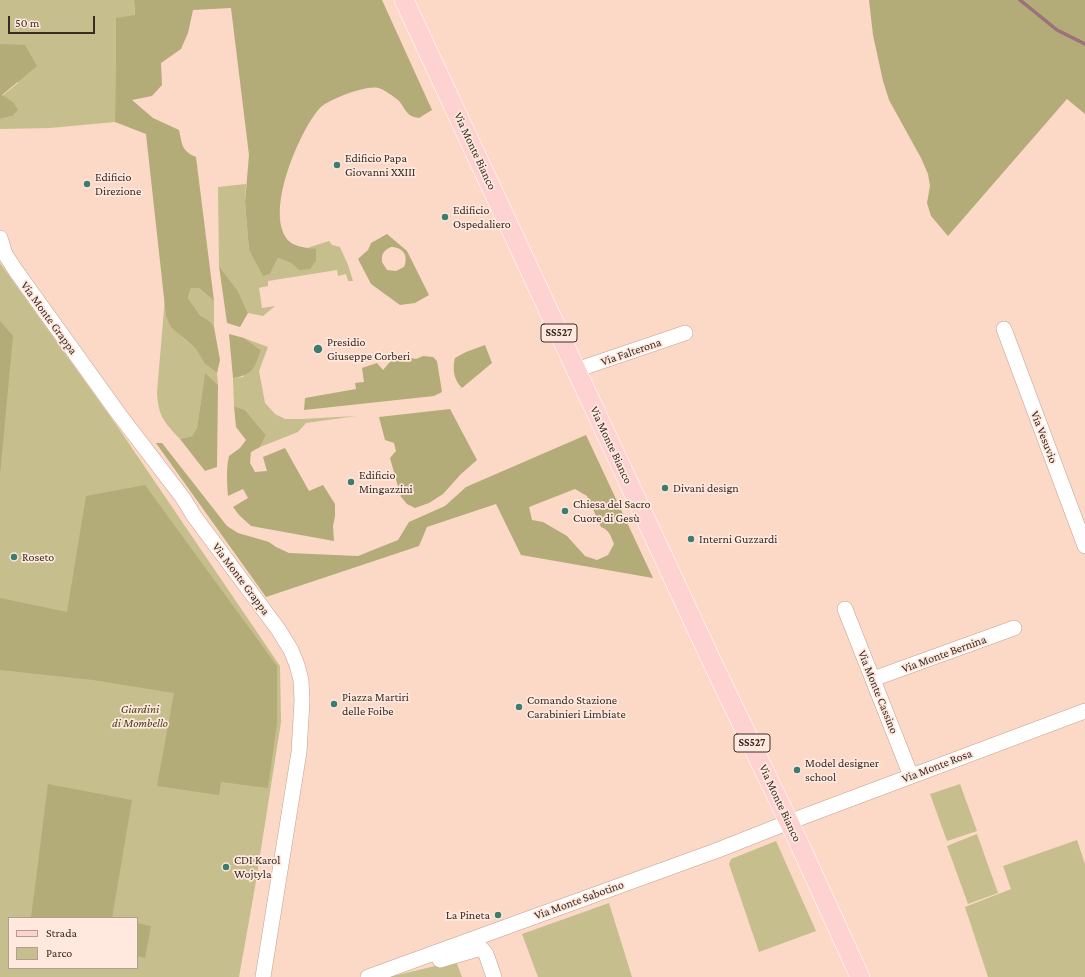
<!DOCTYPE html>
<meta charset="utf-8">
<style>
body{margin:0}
#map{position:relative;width:1085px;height:977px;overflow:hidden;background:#fcd8c6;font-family:"Crimson Pro",serif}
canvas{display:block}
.legend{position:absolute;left:8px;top:917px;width:130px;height:52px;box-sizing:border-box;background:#ffe9de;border:1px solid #b09d94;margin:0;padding:5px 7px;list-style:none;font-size:12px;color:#392c25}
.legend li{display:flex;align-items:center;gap:8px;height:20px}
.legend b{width:20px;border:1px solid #b09d94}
.scale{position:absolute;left:8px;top:16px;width:87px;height:18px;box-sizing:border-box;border:2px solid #392c25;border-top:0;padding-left:5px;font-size:12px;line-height:14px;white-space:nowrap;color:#392c25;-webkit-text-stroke:3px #ffe9de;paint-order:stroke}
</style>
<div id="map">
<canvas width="1085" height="977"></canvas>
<ul class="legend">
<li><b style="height:5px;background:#fed2d0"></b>Strada</li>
<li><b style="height:11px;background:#c6be8c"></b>Parco</li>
</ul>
<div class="scale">50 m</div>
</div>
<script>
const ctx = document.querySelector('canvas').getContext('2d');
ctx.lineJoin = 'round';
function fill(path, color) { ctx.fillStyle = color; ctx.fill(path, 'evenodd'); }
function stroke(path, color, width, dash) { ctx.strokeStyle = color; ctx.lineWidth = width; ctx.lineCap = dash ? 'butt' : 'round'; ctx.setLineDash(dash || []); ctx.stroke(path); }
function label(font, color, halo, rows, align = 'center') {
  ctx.font = font + ' "Crimson Pro",serif'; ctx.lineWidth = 3.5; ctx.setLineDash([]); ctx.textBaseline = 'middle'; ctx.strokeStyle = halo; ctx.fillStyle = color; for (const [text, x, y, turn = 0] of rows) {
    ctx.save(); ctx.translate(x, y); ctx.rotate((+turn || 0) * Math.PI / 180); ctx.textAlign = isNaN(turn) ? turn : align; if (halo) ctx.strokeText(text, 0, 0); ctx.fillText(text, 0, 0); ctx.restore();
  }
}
fill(new Path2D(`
 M0,0h134l1,16 -19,3 -1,103 -65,6 -50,1v-10l12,-3 1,-14 -11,-6 16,-13 -14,-38 -4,-1z
 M246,184l-1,18 4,48 14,25 7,-1 8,-16 13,5 8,7 17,-20 -9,-2 22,-7 3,4 8,2 8,18 5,16h-5l-2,-7 -8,2 -1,-6 -69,11v5l-9,2 3,20 13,-2 -12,10 -15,-3 -10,-22 -19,-25 -1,-79z
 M0,263l117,163 163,240 1,56 -26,165 -16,90h-239zM9,918h128v50h-128z
 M191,288h8l15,13v26l-3,-5 -11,-7 -12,-17z
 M165,298l1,18 17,22 12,10 10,16 12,9 1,12 -13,-11 -8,54 -5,8 -12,3c-16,-17 -22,-23 -23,-47z
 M244,338l24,9 -9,24 6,32 10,11 10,5h16l55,-3 -50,7 -8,9 -38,15 6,-12 -21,-25 -11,-4 -1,-28 10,-1 18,-27z
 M960,784l17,47 -30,10 -17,-47z
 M977,834l21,59 -30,11 -21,-58z
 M1077,840l8,24v113h-97l-23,-70 46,-18 -8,-23z
 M776,841l40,90 -57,21 -30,-88 2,-5z
 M609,903l23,74h-94l-16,-43z
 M456,961l6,16h-73z`), '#c6be8c');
fill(new Path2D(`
 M134,0h248l50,110 -13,8c-3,-1 -7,-1 -9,-3 -5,-3 -7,-10 -11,-14 -3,-3 -17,-13 -21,-13 -12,-3 -51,12 -59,21 -20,23 -57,108 -29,133 6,5 18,6 26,7v12l-6,8 -11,1 -8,-7 -13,-5 -8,16 -7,2 -14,-26 -4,-48 4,-47 -18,-147 -38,2 -5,23 -7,16 -20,14 1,22 -10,11 -20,4 21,18 26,12c3,13 2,21 17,27l18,144 -15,-13h-8l-3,10 12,17 11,7 3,5 6,33 -3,13 -12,-9 -10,-16 -24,-21 -5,-11 -20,-182 -31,-12 1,-104 19,-3z
 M869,0h216v114l-18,-15 -119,137 -17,-20 -4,-13 3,-17 -2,-12 -7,-16 -32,-58 -6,-19 -10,-46z
 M0,44l25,1 12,21 -35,29 11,7 5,8 -6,6 -12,3z
 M387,234l20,17 22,44 -14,8 -15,2 -29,-21 -13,-25 10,-9 3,-7zM391,247c12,0 18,9 13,20l-8,4 -9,-1 -5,-8c-1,-8 2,-12 9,-15z
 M219,266l19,25 10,22 -8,14 -13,-4z
 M0,321l13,15 -13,139z
 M229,334l15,4 17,12c-7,17 -7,25 -28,28z
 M485,345l7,18 -30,25c-8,-7 -10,-20 -7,-30l11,-6z
 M395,356l12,1 9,2 7,-3 10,1 4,4 5,31 -8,4 -130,14 1,-12 51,-9 -1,-6 9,-1 -2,-14 15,-5 6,7z
 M205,373l13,12 -1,82 -12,4 -25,-32 12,-3 5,-8z
 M234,406l11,4 21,25 -6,12 -9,5 -1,11 5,9 12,-1 -4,-14 22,-9 24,43 14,-6 12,19v12l-2,10 1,15 -83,-15 -12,-11 -6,-8 15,-9 -5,-9 -15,7c-1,-13 -2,-27 1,-40l11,-8 6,-8 -10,-13z
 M450,409l27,51 -16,14 -18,20 -14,9 -14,5 -8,-4 -6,-7 -11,-39 6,-7 -2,-8 -9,-3 -6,-23z
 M586,435l67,143 -132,-23 -25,-51 -69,23 -8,19 -153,51 -110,-154h6l65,83 11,7 31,9 7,5 13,6 69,3 40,-16 11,-18 36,-16 21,-19zM575,489l12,7 14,31c8,3 10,9 13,17l-6,11 -11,5 -12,-4 -18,-20 -24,-14 -11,-2 -3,-13z
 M145,485l132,181v57l-9,65 -47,-6 -2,13 -62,-9 17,-93 -81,-13 -93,-10v-72l67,14 19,-116z
 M48,784l84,16 -20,118h-81z
 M137,923l14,3 -6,32 -8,-2z`), '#b3ab78');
stroke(new Path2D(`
 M1020,0l37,30 28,14`), '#9a717c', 3.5);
const minor = new Path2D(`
 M0,238l5,16 11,17 102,142 65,85 11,18 84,113 13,21 6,15 4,15 1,21 -3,51 -36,225
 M1004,329l81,217
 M576,370l109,-37
 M845,609l66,167
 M873,679l141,-51
 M440,960l41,-12 5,6 8,23
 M368,977l350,-127 71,-28 296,-111`);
const major = new Path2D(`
 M404,0l310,666 84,175 62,136`);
stroke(minor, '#c2a08f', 16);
stroke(major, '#fff', 20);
stroke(minor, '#fff', 15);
stroke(major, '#fed2d0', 19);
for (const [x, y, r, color] of [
 [337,165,4,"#3b7e70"],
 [87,184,4,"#3b7e70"],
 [445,217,4,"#3b7e70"],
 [318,349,5,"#3b7e70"],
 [351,482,4,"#3b7e70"],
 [665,488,4,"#3b7e70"],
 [565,511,4,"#3b7e70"],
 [691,539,4,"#3b7e70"],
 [14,557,4,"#3b7e70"],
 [334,704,4,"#3b7e70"],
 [519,707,4,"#3b7e70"],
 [797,770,4,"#3b7e70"],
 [226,867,4,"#3b7e70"],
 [498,915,4,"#3b7e70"]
]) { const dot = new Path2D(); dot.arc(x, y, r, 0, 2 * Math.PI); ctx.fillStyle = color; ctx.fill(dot); stroke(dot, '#ffe9de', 1.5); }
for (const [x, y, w] of [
 [559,333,36],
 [752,743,36]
]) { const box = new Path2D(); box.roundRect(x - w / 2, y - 9, w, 18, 3); ctx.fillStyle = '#ffe9de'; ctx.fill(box); stroke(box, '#392c25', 1); }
label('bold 11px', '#392c25', null, [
 ["SS527",559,333],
 ["SS527",752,743]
]);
label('12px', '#392c25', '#ffe9de', [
 ["Via Monte Bianco",475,151,65],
 ["Via Monte Grappa",49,318,54],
 ["Via Falterona",631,352,-19],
 ["Via Vesuvio",1044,437,69],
 ["Via Monte Bianco",611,445,65],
 ["Via Monte Grappa",241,579,53],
 ["Via Monte Bernina",944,654,-20],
 ["Via Monte Cassino",878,692,68],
 ["Via Monte Rosa",937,766,-21],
 ["Via Monte Bianco",780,803,65],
 ["Via Monte Sabotino",579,900,-20]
]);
label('12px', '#392c25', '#ffe9de', [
 ["Edificio Papa",345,158],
 ["Giovanni XXIII",345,172],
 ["Edificio",95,177],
 ["Direzione",95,191],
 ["Edificio",453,210],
 ["Ospedaliero",453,224],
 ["Presidio",327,342],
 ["Giuseppe Corberi",327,356],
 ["Edificio",359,475],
 ["Mingazzini",359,489],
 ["Divani design",673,488],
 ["Chiesa del Sacro",573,504],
 ["Cuore di Gesù",573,518],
 ["Interni Guzzardi",699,539],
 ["Roseto",22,557],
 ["Piazza Martiri",342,697],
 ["delle Foibe",342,711],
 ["Comando Stazione",527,700],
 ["Carabinieri Limbiate",527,714],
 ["Model designer",805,763],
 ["school",805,777],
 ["CDI Karol",234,860],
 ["Wojtyla",234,874],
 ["La Pineta",490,915,"right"]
], 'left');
label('italic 12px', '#443d14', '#ffe9de', [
 ["Giardini",140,709],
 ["di Mombello",140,723]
]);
</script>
